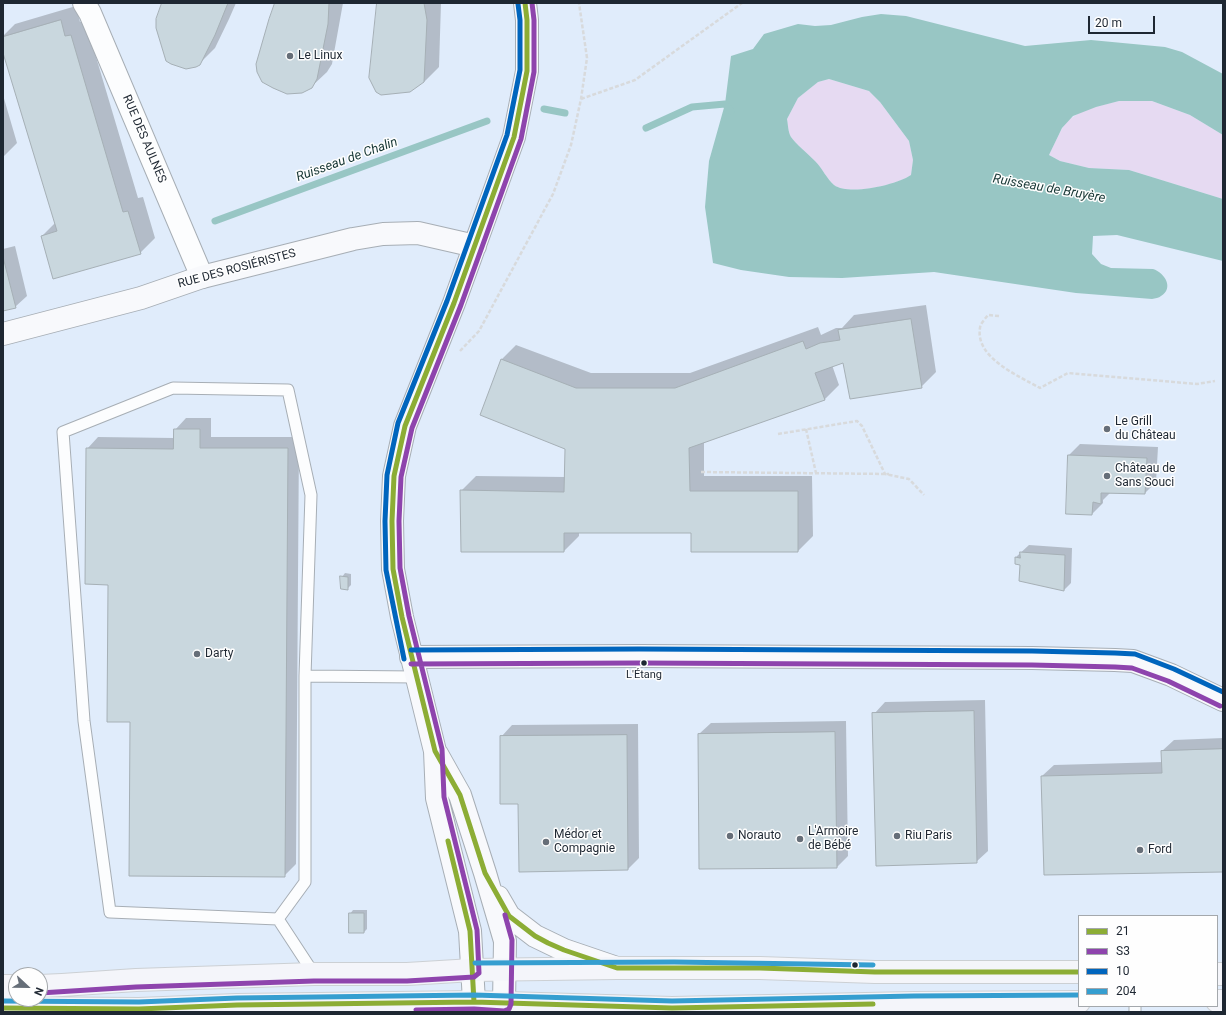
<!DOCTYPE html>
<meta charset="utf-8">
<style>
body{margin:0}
#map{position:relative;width:1226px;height:1015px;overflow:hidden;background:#edf3f9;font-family:Roboto,sans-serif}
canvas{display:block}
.frame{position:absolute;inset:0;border:4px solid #1e2732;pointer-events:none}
.legend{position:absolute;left:1078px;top:915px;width:140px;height:92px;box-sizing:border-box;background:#fefefe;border:1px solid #a4a8ac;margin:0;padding:5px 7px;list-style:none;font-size:12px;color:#1e2732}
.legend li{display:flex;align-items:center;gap:8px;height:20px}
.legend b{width:20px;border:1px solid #a4a8ac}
.north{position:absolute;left:8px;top:967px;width:40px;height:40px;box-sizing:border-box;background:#fefefe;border:1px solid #a4a8ac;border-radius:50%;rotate:112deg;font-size:11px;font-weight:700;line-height:16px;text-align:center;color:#1e2732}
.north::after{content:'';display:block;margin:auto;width:14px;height:18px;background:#666e78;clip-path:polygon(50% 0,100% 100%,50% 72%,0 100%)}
.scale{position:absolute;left:1088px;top:16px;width:67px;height:18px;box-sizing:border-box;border:2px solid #1e2732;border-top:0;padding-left:5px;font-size:12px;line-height:14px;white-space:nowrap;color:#1e2732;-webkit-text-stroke:3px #fefefe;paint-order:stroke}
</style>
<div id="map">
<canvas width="1226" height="1015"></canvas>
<div class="frame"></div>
<ul class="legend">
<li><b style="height:5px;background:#8cad35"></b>21</li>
<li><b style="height:5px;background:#8e44ad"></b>S3</li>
<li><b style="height:5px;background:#0065bd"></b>10</li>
<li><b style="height:5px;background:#359ed0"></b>204</li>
</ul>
<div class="north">N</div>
<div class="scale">20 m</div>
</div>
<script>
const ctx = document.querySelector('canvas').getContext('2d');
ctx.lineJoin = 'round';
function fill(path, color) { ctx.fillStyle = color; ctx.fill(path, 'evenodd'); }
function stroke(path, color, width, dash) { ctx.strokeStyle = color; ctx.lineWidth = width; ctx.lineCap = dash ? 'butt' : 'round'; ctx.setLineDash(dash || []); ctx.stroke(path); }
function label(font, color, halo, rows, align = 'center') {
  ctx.font = font + ' Roboto,sans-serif'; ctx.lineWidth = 3; ctx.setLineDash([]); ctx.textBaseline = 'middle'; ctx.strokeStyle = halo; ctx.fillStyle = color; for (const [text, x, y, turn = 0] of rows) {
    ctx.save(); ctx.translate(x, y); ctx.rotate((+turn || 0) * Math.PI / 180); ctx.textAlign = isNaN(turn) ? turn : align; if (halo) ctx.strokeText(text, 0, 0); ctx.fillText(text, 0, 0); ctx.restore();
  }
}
fill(new Path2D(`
 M3,3h1220v1009h-1220zM1079,916h138v90h-138zM16,975h24v24h-24z`), '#e0ecfb');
fill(new Path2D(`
 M829,79l40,12 11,11 29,39 4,19 -2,15c-14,10 -62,21 -77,10 -7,-6 -12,-17 -19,-24 -6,-6 -20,-18 -24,-24 -3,-5 -3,-13 -4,-18l11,-21 20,-16z
 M1119,101h33l38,14 33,20v64l-94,-29 -40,-2 -29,-7 -11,-6c4,-8 8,-18 13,-26 11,-19 37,-23 57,-28z`), '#e6daf2');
fill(new Path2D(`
 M881,14l25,2 119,30 66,-6 74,7 17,5 41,22v61l-33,-20 -38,-14h-33l-23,6 -23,9 -11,12 -13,27 11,6 29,7 40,2 94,29v62l-106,-26 -24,1 -1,18 9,10 10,4 42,1c12,4 21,19 8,27 -2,2 -6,2 -9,3l-76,-6 -142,-21 -92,6 -53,-1 -48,-7 -28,-7 -8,-56 4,-46 16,-57 6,-48 22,-7 11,-15 34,-10 17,2 16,-1 31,-8zM829,79l40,12 11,11 29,39 4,19 -2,15c-15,10 -62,21 -77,10 -7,-6 -12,-17 -19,-24 -6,-6 -20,-18 -24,-24 -3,-5 -3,-13 -4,-18l11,-21 20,-16z`), '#98c6c4');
fill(new Path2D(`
 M163,3h73l-7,16 -14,29 -16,16z
 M276,3h67l-11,61 -5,8 -16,15z
 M378,3h63l-2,64 -15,15 -48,9 -4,-7 -2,-6z
 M76,6l4,16 5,-2 53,178 5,-1 12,41 -15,15 -98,-17 14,-14 -53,-173v-13l12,-12z
 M3,95l14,48 -14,14z
 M15,246l12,50 -12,11 -12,3v-61z
 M926,305l10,67 -15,15 -78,-26 -11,4 7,20 -15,15 -120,42v34h108l1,60 -15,15 -106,-19h-113v4l-15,15 -103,-60 15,-15 90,1v-29l-64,-89 14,-14 75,28h99l128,-46 3,8 15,-7h6l12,-13z
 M186,418h25v19h88l-3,427 -12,12 -153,-155 -44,-272 11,-12 77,1v-8z
 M1080,444l78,3 -2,35 -11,11 -34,-1 -8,8v3l-11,11 -23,-59z
 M1029,545l43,3 -1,35 -7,7 -42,-26 -6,-7z
 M345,573l6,1v11l-4,4 -5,-12z
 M985,700l3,151 -12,11 -102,-148 11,-12z
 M846,721l2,135 -11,11 -138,-133 12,-11z
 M638,724l1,134 -11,11 -109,-66 -18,-66 11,-12z
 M1223,738v133l-181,-95 12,-11 109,-3 -1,-11 12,-11z
 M353,910h14v19l-3,3 -14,-18z`), '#0003');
stroke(new Path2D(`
 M544,109l21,4
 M646,128l46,-21 33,-3 6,7
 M215,221l272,-100`), '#98c6c4', 7);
const building = new Path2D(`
 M162,3h66l-13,32 -15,30 -4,2 -10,2 -15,-5 -5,-3 -10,-33v-9z
 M275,3h54l-1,21 -11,55 -5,9 -10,5 -15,1 -14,-6 -11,-6 -5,-10 -1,-8 13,-45z
 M377,3h47l3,17 -3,62 -14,10 -29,3 -5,-3 -7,-14z
 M61,20l4,16 6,-1 52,177 5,-1 13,43 -88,25 -12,-43 16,-5 -54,-178v-16z
 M3,257l13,51 -13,3z
 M911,319l11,69 -72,11 -7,-36 -28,10 10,27 -136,48 1,43h108v61h-107v-19h-127v19h-103l-1,-62 104,2 1,-43 -85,-34 21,-56 75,29h99l128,-47 3,8 14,-6 20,-3 -2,-10z
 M174,429h26v19h88l-3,429 -156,-1 1,-154h-23l1,-137 -23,-1 1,-136 87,1z
 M1068,455l79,3 -2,36 -44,-1v11l-8,-2 -1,13 -26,-1z
 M1020,552l45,3 -1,36 -45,-10 1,-16 -5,-1v-7l5,1z
 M340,576l8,1v13l-7,-1z
 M974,711l3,152 -101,3 -4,-153z
 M835,732l2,136 -138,1 -1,-135z
 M627,735l1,135 -109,2 -1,-68h-18v-68z
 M1223,749v123l-179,3 -3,-99 121,-3 -1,-22z
 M349,913h15v20h-15z`);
fill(building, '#c9d7de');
stroke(building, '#a6b0b6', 1);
const lane = new Path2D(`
 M305,676l112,1
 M278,919l27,-37v-206l6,-181 -23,-105 -115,-2 -110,44 21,289 26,191 168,7 36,55
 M1135,1006v6`);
const street = new Path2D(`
 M84,3l6,10 112,264`);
const secondary = new Path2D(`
 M3,334l138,-36 61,-21 151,-38 30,-5 35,-1 57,13
 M411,657l228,-1 393,2 83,2 18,1 38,14 52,25
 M437,754l23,41 25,78 20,68 -1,63
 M498,897l11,19 26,20 29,14 50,17
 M474,1002l-4,-71 -33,-133 -2,-47 -33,-134 -9,-48 -1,-48 2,-45 11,-50 49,-123 60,-166 13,-66v-51l-2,-17`);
const primary = new Path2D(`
 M1217,974h6
 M3,986h13
 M40,986l22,-1 74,-5 178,-6h93l66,-4 144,-2h143l115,4h204
 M1217,1001h6
 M3,1008l136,1 98,-4 237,-3 198,6 242,-5 165,-1`);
stroke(lane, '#a7aeb5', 13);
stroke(street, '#a7aeb5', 24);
stroke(secondary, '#a7aeb5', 24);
stroke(primary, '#ccd0d4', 24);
stroke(new Path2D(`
 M581,99l54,-19 107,-77
 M999,316l-11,-1c-3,4 -8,9 -8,13 -5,30 39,48 60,60l28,-15 129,11 18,-3
 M460,351l19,-20 74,-137 18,-49 10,-46 6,-41 -8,-55
 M806,429l10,44
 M778,434l79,-13 5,5 23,48 24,5 15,16
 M701,472l188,2`), '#d8dadc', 2.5, [4, 2]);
stroke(lane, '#fcfdfe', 11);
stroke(street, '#fcfdfe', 22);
stroke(secondary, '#f8f9fc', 22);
stroke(primary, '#f4f5fa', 22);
stroke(new Path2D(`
 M525,3l2,17v51l-13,66 -60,166 -49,123 -11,50 -2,45 1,48 9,48 33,134 25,44 25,78 24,43 26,20 13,7 16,7 53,18h143l115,4h204
 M448,841l22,90 4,71
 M3,1008l136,1 98,-4 237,-3 198,6 201,-4`), '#8cad35', 5);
stroke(new Path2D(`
 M411,664l228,-1 393,2 83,2 17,1 36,13 52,25
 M40,993l96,-6 178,-6h93l67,-4 5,-4 -2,-43 -33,-133 -2,-48 -33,-133 -9,-48 -1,-47 2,-44 11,-49 49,-123 60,-166 13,-67v-52l-2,-17
 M416,1010l58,-1 30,2 5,-2 2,-5 1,-64 -7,-25`), '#8e44ad', 5);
stroke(new Path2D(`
 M411,650l228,-1 393,2 83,2 20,1 39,15 49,23
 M404,659l-18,-89 -1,-49 2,-46 11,-52 49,-122 60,-166 13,-65v-50l-2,-16`), '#0065bd', 5);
stroke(new Path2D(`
 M475,963l199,-1 199,3
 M3,1001l136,1 98,-4 237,-3 198,6 242,-5 165,-1`), '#359ed0', 5);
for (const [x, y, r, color] of [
 [290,56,4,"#666e78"],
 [1107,429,4,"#666e78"],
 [1107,476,4,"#666e78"],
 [197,654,4,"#666e78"],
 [644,663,3.5,"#1e2732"],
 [730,836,4,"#666e78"],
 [897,836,4,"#666e78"],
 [800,839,4,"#666e78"],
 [546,842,4,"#666e78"],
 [1140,850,4,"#666e78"],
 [855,965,3.5,"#1e2732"]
]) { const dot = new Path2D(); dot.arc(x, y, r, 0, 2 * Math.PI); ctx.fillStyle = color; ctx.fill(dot); stroke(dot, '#fefefe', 1.5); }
label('11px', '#1e2732', '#fefefe', [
 ["L'Étang",644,675]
]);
label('12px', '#1e2732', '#fefefe', [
 ["Le Linux",298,56],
 ["Le Grill",1115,422],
 ["du Château",1115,436],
 ["Château de",1115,469],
 ["Sans Souci",1115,483],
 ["Darty",205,654],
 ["L'Armoire",808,832],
 ["de Bébé",808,846],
 ["Médor et",554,835],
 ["Compagnie",554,849],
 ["Norauto",738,836],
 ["Riu Paris",905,836],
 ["Ford",1148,850]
], 'left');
label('12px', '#1e2732', '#fefefe', [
 ["RUE DES AULNES",144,139,67],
 ["RUE DES ROSIÉRISTES",237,269,-15]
]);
label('italic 13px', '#183836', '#fefefe', [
 ["Ruisseau de Chalin",347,160,-20],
 ["Ruisseau de Bruyère",1049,189,10]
]);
</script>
